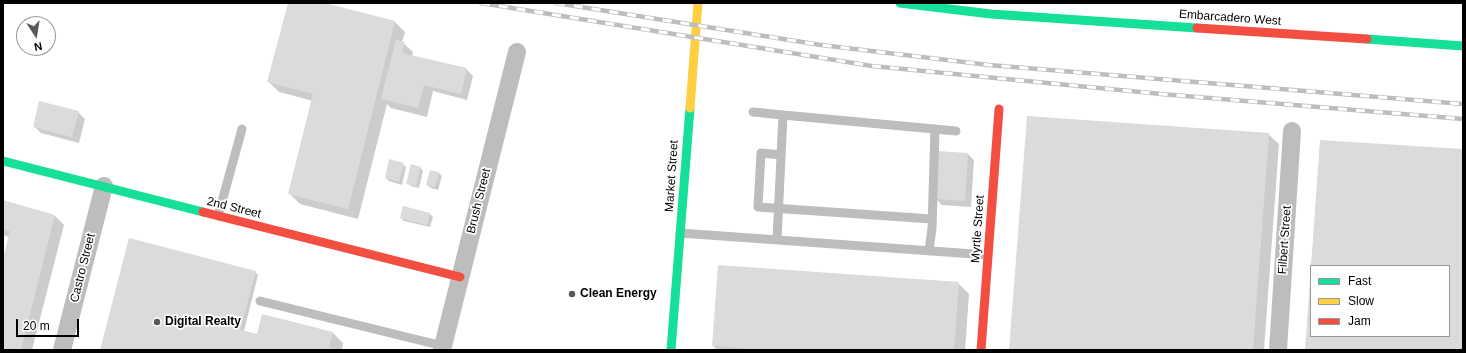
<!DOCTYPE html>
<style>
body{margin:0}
#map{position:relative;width:1466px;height:353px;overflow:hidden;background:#fff;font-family:Helvetica,sans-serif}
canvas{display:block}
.frame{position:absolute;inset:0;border:4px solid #000;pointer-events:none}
.legend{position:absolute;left:1310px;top:265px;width:140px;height:72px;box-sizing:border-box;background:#fff;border:1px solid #999;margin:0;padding:5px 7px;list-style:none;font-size:12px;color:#000}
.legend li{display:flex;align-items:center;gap:8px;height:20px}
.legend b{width:20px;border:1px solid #999}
.north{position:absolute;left:16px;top:16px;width:40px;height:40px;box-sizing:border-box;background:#fff;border:1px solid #999;border-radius:50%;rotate:168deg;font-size:11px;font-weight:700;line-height:16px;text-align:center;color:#000}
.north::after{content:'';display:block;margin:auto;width:14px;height:18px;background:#595959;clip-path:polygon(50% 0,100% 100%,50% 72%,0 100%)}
.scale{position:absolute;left:16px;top:319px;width:63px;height:18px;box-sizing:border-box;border:2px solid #000;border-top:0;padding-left:5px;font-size:12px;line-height:14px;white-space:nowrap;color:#000;-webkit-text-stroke:3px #fff;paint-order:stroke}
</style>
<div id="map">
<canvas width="1466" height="353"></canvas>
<div class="frame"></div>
<ul class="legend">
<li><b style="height:5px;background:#16e098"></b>Fast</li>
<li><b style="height:5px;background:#ffcf43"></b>Slow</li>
<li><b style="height:5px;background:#f24e42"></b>Jam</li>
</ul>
<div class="north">N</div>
<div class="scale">20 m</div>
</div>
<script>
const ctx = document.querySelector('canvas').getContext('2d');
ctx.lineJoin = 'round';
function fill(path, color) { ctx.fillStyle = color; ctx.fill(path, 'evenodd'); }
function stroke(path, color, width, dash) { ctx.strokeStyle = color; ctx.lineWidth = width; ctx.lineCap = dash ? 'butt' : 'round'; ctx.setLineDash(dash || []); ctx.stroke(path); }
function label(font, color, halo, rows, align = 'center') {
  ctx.font = font + ' Helvetica,sans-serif'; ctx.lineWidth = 3.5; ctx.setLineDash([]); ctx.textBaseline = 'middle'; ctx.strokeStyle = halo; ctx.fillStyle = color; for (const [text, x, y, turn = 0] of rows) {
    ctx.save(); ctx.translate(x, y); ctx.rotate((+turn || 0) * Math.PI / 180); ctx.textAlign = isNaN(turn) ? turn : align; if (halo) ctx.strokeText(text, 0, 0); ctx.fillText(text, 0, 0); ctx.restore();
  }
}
fill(new Path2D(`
 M289,3h32l73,18 11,11 -3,10 11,10 -1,4 54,13 7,7 -6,24 -34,-9 -6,26 -36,-9 -4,-4 -29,115 -58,-15 -11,-11 24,-92 -34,-9 -10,-10z
 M78,112l7,7 -6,24 -38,-10 -7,-7z
 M1268,134l11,10 -15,206h-254z
 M1463,150v200h-157l5,-71v57h138v-70h-137z
 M968,154l6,6 -3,47 -29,-2 -6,-6z
 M403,164l3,3 -4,18 -13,-4 -3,-3z
 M420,167l3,4 -4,17 -8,-2 -4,-3z
 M438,172l4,4 -4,14 -7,-2 -4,-3z
 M3,202l52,14 9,9 -32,125h-29v-88l6,-25 -6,-2z
 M430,214l3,3 -3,10 -26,-6 -3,-3z
 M255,272l3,3 -14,56 14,4 75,-2 10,10 -1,7h-241z
 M958,283l11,11 -4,56h-248l-4,-4z`), '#0003');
fill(new Path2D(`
 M288,3h37l70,18 -47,188 -60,-15 25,-100 -46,-12z
 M396,40l9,2 -3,11 65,15 -6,26 -37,-9 -6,23 -37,-9z
 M39,101l40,10 -7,26 -39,-10z
 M1027,116l242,17 -16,217h-244z
 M1320,140l143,9v201h-158l5,-69 1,55h138v-70h-138z
 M937,151l31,2 -3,48 -30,-2z
 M389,159l15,4 -5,19 -14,-4z
 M411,164l10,3 -5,19 -10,-2z
 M430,170l9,2 -4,15 -9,-2z
 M3,200l52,15 -34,135h-18v-92l7,-27 -7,-2z
 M403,206l27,7 -3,12 -27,-7z
 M129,238l127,33 -16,59 17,4 5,-20 71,18 -4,15 11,3h-240z
 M718,265l241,17 -5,68h-188l-54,-4z`), '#dbdbdb');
stroke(new Path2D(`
 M753,112l30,3
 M781,155l-20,-2 -3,54 174,12
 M218,216l24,-87
 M680,233l308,22
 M777,240l6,-125 173,16
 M929,251l3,-23 3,-99
 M260,301l183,45`), '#bdbdbd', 9);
stroke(new Path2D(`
 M62,350l42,-164
 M442,350l75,-298
 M1278,350l14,-219`), '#bdbdbd', 18);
stroke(new Path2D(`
 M900,3l91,11 206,14
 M1367,39l96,7
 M3,161l200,51
 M671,350l19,-242`), '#16e098', 9);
stroke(new Path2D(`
 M690,108l8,-105`), '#ffcf43', 9);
stroke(new Path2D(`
 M1197,28l170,11
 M203,212l257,65
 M981,350l18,-241`), '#f24e42', 9);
const rail = new Path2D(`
 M481,3l391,63 289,28 302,25
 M556,3l265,42 168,20 474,39`);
stroke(rail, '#bdbdbd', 4.5);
stroke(rail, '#fff', 3, [9]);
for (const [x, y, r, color] of [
 [572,294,4,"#595959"],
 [157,322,4,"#595959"]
]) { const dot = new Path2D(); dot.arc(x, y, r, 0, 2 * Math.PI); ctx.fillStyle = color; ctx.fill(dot); stroke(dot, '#fff', 1.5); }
label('12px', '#000', '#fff', [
 ["Embarcadero West",1230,18,4],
 ["Market Street",672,176,-86],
 ["Brush Street",479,201,-76],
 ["2nd Street",234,208,14],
 ["Myrtle Street",978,229,-86],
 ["Filbert Street",1285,240,-86],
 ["Castro Street",83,268,-76]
]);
label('bold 12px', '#000', '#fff', [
 ["Clean Energy",580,294],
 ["Digital Realty",165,322]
], 'left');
</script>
